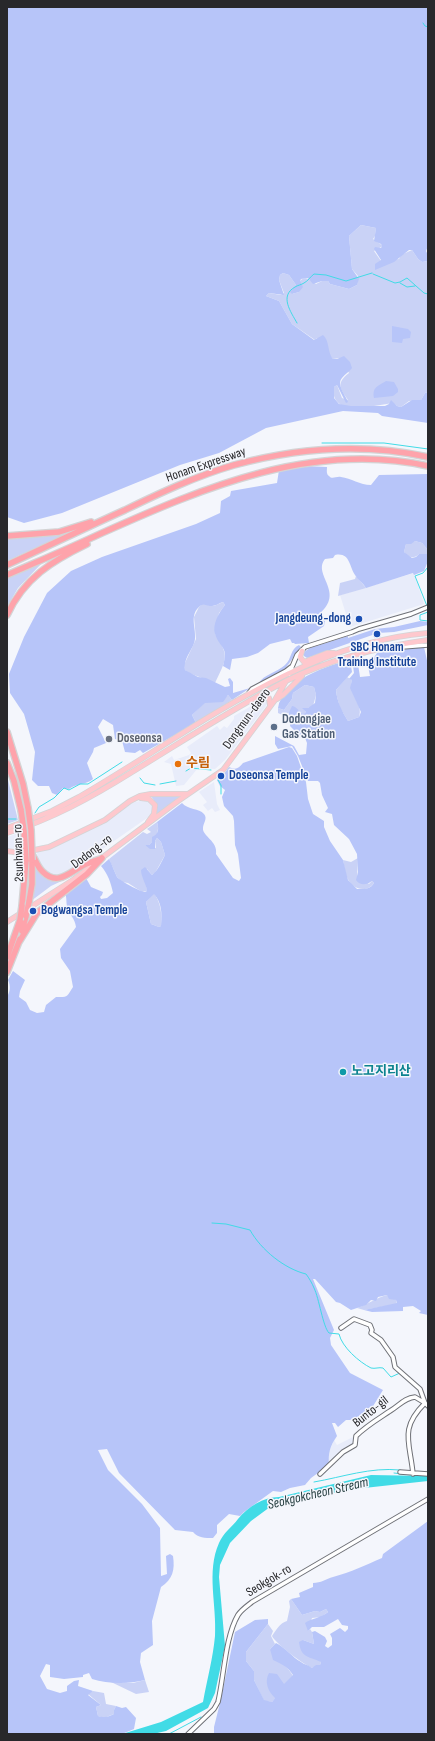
<!DOCTYPE html>
<meta charset="utf-8">
<style>
body{margin:0}
#map{position:relative;width:435px;height:1741px;overflow:hidden;background:#f4f6fc;font-family:"Sofia Sans Condensed",sans-serif}
canvas{display:block}
.frame{position:absolute;inset:0;border:8px solid #28282b;pointer-events:none}
</style>
<div id="map">
<canvas width="435" height="1741"></canvas>
<div class="frame"></div>
</div>
<script>
const ctx = document.querySelector('canvas').getContext('2d');
ctx.lineJoin = 'round';
function fill(path, color) { ctx.fillStyle = color; ctx.fill(path, 'evenodd'); }
function stroke(path, color, width, dash) { ctx.strokeStyle = color; ctx.lineWidth = width; ctx.lineCap = dash ? 'butt' : 'round'; ctx.setLineDash(dash || []); ctx.stroke(path); }
function label(font, color, halo, rows, align = 'center') {
  ctx.font = font + ' "Sofia Sans Condensed","Noto Sans KR",sans-serif'; ctx.lineWidth = 3; ctx.setLineDash([]); ctx.textBaseline = 'middle'; ctx.strokeStyle = halo; ctx.fillStyle = color; for (const [text, x, y, turn = 0] of rows) {
    ctx.save(); ctx.translate(x, y); ctx.rotate((+turn || 0) * Math.PI / 180); ctx.textAlign = isNaN(turn) ? turn : align; if (halo) ctx.strokeText(text, 0, 0); ctx.fillText(text, 0, 0); ctx.restore();
  }
}
fill(new Path2D(`
 M414,573l10,31 -74,23 -10,-32z
 M265,698l3,3 -2,5 -41,54 -10,9 -17,-1 -14,17 -8,1 -5,-22 -7,-2 8,-6 2,4 15,-5 2,-2 -4,-6 30,-21 3,4 4,-4 3,2 7,-9v-3z
 M214,782l3,22 3,6 -5,2 -3,-4 -4,3 -5,-6 4,-3 -8,-10z
 M144,800l5,2 4,5v5l-3,4 -82,57 -12,3 -8,-3 -10,-11 -1,-10 22,-7 46,-23 26,-19z
 M21,832l1,18 -15,-2v-11z
 M355,1436v7l-26,22 -1,-11 6,-14 3,5z`), '#e8ecfa');
fill(new Path2D(`
 M361,225l15,3 -1,8 -2,3 10,7 -9,5 7,10 18,-2 2,-4 11,-5 6,9 4,3 6,-1v131l-3,1 -4,7 -12,1 -8,6 -4,-1 -4,-3 -19,3h-32c-7,-5 -10,-11 -8,-19l3,-2 5,13 6,2c-8,-12 -12,-17 1,-27l-9,-15 -7,1c-9,-9 0,-11 -16,-21l-2,2 -23,-16 -13,-23 -13,-5 3,-3 12,2 3,-2 -5,-13 1,-5 3,-2 6,2 7,10 -4,9 7,-2 1,-11c5,-6 11,-1 16,3l6,-3h6l2,3 19,5 8,-4 1,-9 -6,-7 -3,-33z
 M77,529l-70,32v-22z
 M415,541l7,2 6,7v4h-9c-5,5 -11,4 -15,-2l2,-8z
 M43,562l-25,26 -11,19v-29z
 M356,576l10,12 -28,8 2,-13 15,-4z
 M223,602l2,3 -6,8 -4,21c15,22 11,26 0,49l-26,-10 -4,-3 -1,-5 12,-26 -2,-22 5,-10 3,-3 12,2z
 M347,677l5,3c-4,15 12,24 7,37l-11,4 -8,-13 -3,-11 -1,-7z
 M305,685l9,2 2,8 -3,11 -5,2h-5l3,4 -2,3 -6,-5 -10,3 -1,4 -9,-4v-5l6,2 8,-11 1,-6z
 M228,695l4,5 -36,23 -4,-8 13,-13h15z
 M7,776l11,44 -11,4z
 M151,796h27l1,1 -22,17v-9z
 M157,822c3,9 -1,17 -8,23h-4l11,3 -1,-7 2,-3 4,4 4,13 -10,18 -3,2 -5,-6 -4,9 3,3 1,10 -5,1 -14,-9 -6,-1 -5,-5 -8,-18 34,-27 4,2 4,-2 -4,-3z
 M358,858l-1,19 12,7 3,-3 2,2c-3,4 -6,6 -11,6 -16,-1 -18,-17 -20,-29l8,2z
 M35,866l9,9 22,4 -15,7 -20,15z
 M154,893c7,11 8,20 7,33l-2,1 -8,-3 -5,-22z
 M387,1295l9,5 1,4 -33,6 -7,-2c11,-4 19,-10 30,-13z
 M291,1599l11,16 13,-4 5,1 6,-3 2,3 -7,5 -9,1 -4,13 2,-2 2,3 2,12 -11,-4 18,22 -1,3 -8,3c-9,-4 -36,-24 -40,-32 4,-6 8,-13 15,-15l3,-14 -1,-6z
 M268,1624l5,7 -2,5 4,8 -5,5c6,8 18,18 23,27l-21,26 -8,-1 -10,-21v-9l-8,-10v-9z
 M84,1638l1,13 -11,1 -3,-9 2,-3z
 M145,1680l4,12 -13,2 -25,-12 22,1z
 M93,1691l11,2 2,11 10,2 -2,4v4l-10,4 -6,-2 -2,-9 5,-2 -13,-11z`), '#c9d2f6');
fill(new Path2D(`
 M7,7h421v239l-2,5 2,4v6l-6,1 -4,-3 -6,-9h-3l-15,12 -19,8v-6l6,-4 -7,-11 1,-2 6,1 1,-2 -1,-2 -7,-3 2,-13 -15,-3 -12,11 3,33 7,10 -2,6 -8,4 -19,-5 -2,-3h-6l-9,3 -5,-6 -7,1 -1,2 3,6 -4,5 -7,2 -2,-2 6,-7 -7,-10 -6,-2 -3,2 -1,5 5,15 -15,-2 -3,3 13,5 13,23 22,16 9,-5c7,6 4,17 10,24h4l7,-3 6,6 2,6c-3,4 -7,6 -10,10 -6,6 4,18 6,24l-2,1 -9,-18 -3,2v11l5,6 12,2h34l4,-2 2,-4 6,6 4,1 11,-7h9l4,-7 3,-1v31l-46,-7 -4,-3 -35,-2 -77,17 -47,25 -39,12 -118,48 -38,10 -17,-6z
 M392,326l16,3 3,3 -1,6 -7,1 -1,4 -10,-1z
 M386,381l8,1 4,7v3l-5,4 -19,2c-2,-11 4,-12 12,-17z
 M304,466l23,1c0,3 -1,7 2,9 3,4 7,0 12,1 10,1 19,8 30,8l8,-10 49,-1v76l-6,-7 -7,-2 -4,3h-5l-2,8 8,6 4,-1 3,-3h9v7l-4,10 -10,4 -1,-2 -47,15c-3,-5 -8,-8 -11,-13 -6,-9 -5,-23 -20,-20l-2,3 -8,1c-13,16 21,33 -6,55l6,7 -1,5 -16,11 1,6 -14,1 -1,-1h-2l-2,-4 -20,5 -12,9 -11,4 -15,2 -2,11 -7,-4c6,-20 -3,-17 -8,-32 -3,-9 4,-22 10,-29l-2,-3c-4,1 -7,4 -11,4 -4,0 -9,-3 -12,0 -11,9 -4,21 -5,32 0,10 -12,19 -10,32l13,7 8,1 19,9 5,-1 -2,-7 2,-1 3,4v11l17,-5 -18,12 -4,-5 -5,7 -18,1 -13,12 4,8 -53,30 -3,-3 -5,3 -10,-1 -3,-11 -7,-2 -2,-14 -10,-6 -5,8 8,16 -12,5 -1,4 -6,11 6,16c-7,6 -16,4 -24,10l-6,-1 -6,7 -5,-2 -3,-7h-11l-6,-6 3,-28 -11,-38 -14,-21 -1,-19 15,-37 23,-44 24,-22 31,-14 94,-33 24,-11 1,-12 9,-5 1,-5 46,-8 2,-13z
 M420,621l8,1v3l-34,7 -16,1 -71,25 -3,-2v-4l6,-4 38,-12v2l27,-9 19,-2z
 M299,645l2,2 -16,22 -26,14c4,-8 18,-11 26,-18 7,-6 5,-16 14,-20z
 M424,647l4,18v650l-9,-2 2,-2 -8,-5 -10,1v4l-31,1 -8,-2 33,-7 -1,-3 -7,-1 -2,-4 -9,2 -2,4 -5,-1 -5,5 -15,5 -11,-7 -4,-1 -21,-23h-2l21,51 -4,8 1,7 19,28 33,17 -13,21 2,5 -2,2h-3l-8,5 -7,-3h-6l-8,7 -3,-4h-3l5,13c-7,10 -9,17 -8,29l-18,13 -6,7 -15,3 -9,4 -8,-1 -29,21 -4,4 -11,-2 -12,11v8l-4,5c-8,0 -15,0 -20,-6l-18,-2 -56,-57 -12,-24 -9,1 10,20 34,34 18,24 1,48 6,-2 -1,-18 4,-2 3,2c2,14 0,23 -12,31l-9,34 1,24 -12,8 -1,9 5,18c-16,4 -37,4 -53,-1l-3,-6 -6,2v2l-19,2 -14,-2v-12l-4,-1 -6,12 7,13 13,4 7,-2v-5l7,-5 5,-1 -1,6 15,5 -5,4 13,10 -5,2 2,9c7,2 10,1 16,-2v-4l2,-4 6,2 4,-1 10,11 -2,11 -12,5h-115v-737c3,-5 4,-11 1,-17l5,-9 12,9 -5,11 -1,6 7,5 4,8 7,3 7,-1 2,-7 10,-8c12,0 10,1 17,-10l-3,-16 -9,-13 -1,-9 16,-22c-1,-9 -7,-12 -9,-21 -1,-5 0,-8 -2,-13l21,-15 5,9 12,5 -1,3 -2,2 1,2 6,-1 6,-5c-2,-10 -5,-19 -12,-27l8,-7c3,5 5,12 8,18 3,4 24,15 28,15l2,-1c-1,-8 -6,-14 -6,-21l4,-3 7,8c5,-3 10,-14 13,-20l-4,-13 -4,-4 -2,3v8h-5l-5,-4h4l3,-3v-5c7,-3 7,-8 5,-15l25,-19c6,7 17,5 22,11 4,5 -1,9 -1,14 -1,8 15,13 13,26l17,24 6,3 2,-3 -3,-24 -3,-9 -1,-24 -1,-5 -9,-10 -2,-9 3,-7 -5,-4 -3,-6 7,-6 5,-7c7,3 9,2 14,-4l46,-16 3,1 5,8 9,26 2,17 5,15 11,7v6l6,14 13,19 5,20 9,9c7,0 13,1 17,-6l-2,-2c-5,4 -12,5 -16,-1l2,-8 -1,-18 -8,-15 -15,-14 -2,-11 -7,-2 3,-4 -6,-13 -2,-12 -2,-2h-10l-10,-25 -6,-10 -14,3 -3,-5v-8l19,10 5,9 7,-1 1,-11 -2,-5 -8,-1 -3,-2 1,-4 -5,-5 1,-7 -4,-2 5,-11c6,1 7,7 12,8l2,-2 -4,-4h6l7,-5 1,-8 -2,-8 -9,-2 -12,8 -1,6 -8,11 -6,-2c4,-27 50,-43 72,-48l2,12 -16,18c1,12 6,21 12,31l11,-4 2,-5 -11,-24 2,-8 -3,-1 5,-6 -1,-7 5,-2 2,13 10,-1 -2,-10 9,-13zM154,894c8,9 8,19 7,32l-2,1 -8,-3 -5,-22z
 M428,1521v213h-214v-7l7,-28 14,-67 20,-12 13,-1v5l-22,28v9l8,10v9l10,20 8,2 3,-4c-7,-7 -11,-16 -6,-25l8,1 7,10 9,-9c-5,-8 -11,-11 -20,-15l-3,-11 6,-6c10,5 16,14 25,19 4,3 6,2 11,6l4,-3h4l1,-3c-13,-6 -20,-4 -22,-20l4,-2 11,4 -2,-12 3,-1 10,6 2,4 -2,5 3,2 4,-3v-7l-2,-4 10,-6 5,4 3,-3v-3l-6,-1 -4,-6 -14,8h-12l-4,4 -3,-8c7,-5 16,-5 23,-11l-2,-3 -6,3 -5,-1 -13,4 -11,-16 9,-2 -1,-4 14,-6v-4c8,0 13,-4 20,-6 18,-5 33,-12 49,-19l1,-4z`), '#b7c5f9');
fill(new Path2D(`
 M371,1475l57,1v5l-73,8 -63,11 -22,7 -19,14 -21,22 -10,22 -1,12 6,69 -10,47 -7,15 -42,23 -13,3h-31l39,-12 42,-20c4,-22 10,-44 12,-66 2,-31 -9,-64 4,-93 4,-10 13,-16 19,-24 10,-12 25,-22 41,-22z`), '#41dbe6');
stroke(new Path2D(`
 M423,23l2,3 3,1
 M373,274l22,9 5,-1 7,-4 17,15 4,1
 M400,283l7,4 8,-1
 M297,323c-6,-11 -18,-27 -2,-36 3,-2 6,-2 9,-4 4,-2 6,-6 10,-9l12,1 20,6 26,-8
 M322,443h62l44,6
 M427,606l-12,-30 8,-3 5,-6
 M428,612l-8,3v5l8,1
 M186,771l5,-3 20,2
 M140,778l4,5 11,2
 M218,780l3,5v9
 M160,784l16,-3
 M35,813l4,-6 15,-9 10,-10 5,2 11,-6h8l34,-22
 M7,819h9
 M212,1223l14,1 24,6c11,20 35,39 56,44 3,4 6,9 8,14 5,10 9,39 15,45l10,1c3,13 20,28 32,34 4,1 8,-1 12,0l8,9 9,-4
 M394,1473l17,2
 M314,1482c29,-5 56,-15 86,-12
 M169,1734l32,-17`), '#41dbe6', 1);
const minor = new Path2D(`
 M390,648l38,-3
 M289,674l8,-19 8,-8 47,-15 7,-3 52,-15 17,-7
 M249,693l3,-4 34,-18 5,-4
 M341,1328l13,-9 16,6 2,5 -1,3 10,7 12,17 2,10 25,22 5,14 3,3
 M400,1472l28,2
 M320,1474l23,-22 12,-7 1,-9c10,-10 22,-17 34,-25 9,-5 14,-13 25,-14l10,6c-26,26 -15,39 -12,71
 M188,1734l26,-25 4,-7c6,-25 7,-65 20,-87 3,-5 9,-9 14,-13l176,-103`);
const major = new Path2D(`
 M302,651l-2,6 4,5 23,-9h7
 M258,697l11,1 1,7
 M277,699l6,-4 19,-19
 M141,798l8,1 6,6 -1,9 -6,8
 M7,828l45,-17 27,-14c106,-61 223,-155 349,-164
 M7,833c45,-14 85,-36 125,-61 51,-31 101,-64 154,-91 44,-22 93,-34 142,-41
 M7,851l13,2 29,-6 56,-27 25,-19 10,-5 11,-2h36
 M99,860l79,-59 45,-31 52,-70 11,-19
 M7,922l66,-42 20,-15`);
const highway = new Path2D(`
 M7,536l52,-4 32,-10
 M7,565c39,-18 78,-37 118,-55 35,-17 71,-34 109,-45 63,-17 130,-22 194,-8
 M7,575c32,-14 63,-27 95,-42 103,-46 211,-92 326,-67
 M7,615c17,-37 45,-54 80,-71
 M7,732l16,52 5,24
 M7,763l7,18 7,29
 M33,856c3,5 5,12 10,16 14,14 26,1 39,-6 6,-3 12,-5 18,-7
 M29,902l3,-18v-24
 M22,906l4,-46
 M22,931l4,-15
 M19,942l18,-29 50,-39 15,-16
 M7,957l13,-37
 M7,972l13,-33`);
stroke(minor, '#6f7177', 5.5);
stroke(major, '#d4d4d5', 6);
stroke(highway, '#d4d4d5', 8);
stroke(minor, '#fff', 3.5);
stroke(major, '#fec8cd', 4.5);
stroke(highway, '#fea3ab', 5.5);
const highwayBridge = new Path2D(`
 M28,808l3,22 1,30
 M21,810l3,21 2,29
 M26,916l3,-14
 M20,920l2,-14`);
stroke(highwayBridge, '#d4d4d5', 8, []);
stroke(highwayBridge, '#fea3ab', 5.5);
for (const [x, y, r, color] of [
 [359,619,4,"#1a4fb4"],
 [377,634,4,"#1a4fb4"],
 [274,727,4,"#5c6f8a"],
 [109,739,4,"#6b7280"],
 [178,764,4,"#e8710a"],
 [221,776,4,"#1a4fb4"],
 [33,911,4,"#1a4fb4"],
 [343,1072,4,"#0f9aa8"]
]) { const dot = new Path2D(); dot.arc(x, y, r, 0, 2 * Math.PI); ctx.fillStyle = color; ctx.fill(dot); stroke(dot, '#f4f6fc', 1.5); }
label('13px', '#28282b', '#f4f6fc', [
 ["Honam Expressway",206,465,-19],
 ["Dongmun-daero",247,719,-54],
 ["Dodong-ro",92,852,-37],
 ["2sunhwan-ro",19,853,-92],
 ["Bunto-gil",371,1412,-38],
 ["Seokgok-ro",269,1581,-31]
]);
label('bold 13px', '#164399', '#f4f6fc', [
 ["Jangdeung-dong",351,619,"right"],
 ["SBC Honam",377,648,"center"],
 ["Training Institute",377,663,"center"],
 ["Doseonsa Temple",229,776],
 ["Bogwangsa Temple",41,911]
], 'left');
label('bold 13px', '#4e5e75', '#f4f6fc', [
 ["Dodongjae",282,720],
 ["Gas Station",282,735]
], 'left');
label('bold 13px', '#5b616d', '#f4f6fc', [
 ["Doseonsa",117,739]
], 'left');
label('bold 13px', '#c56008', '#f4f6fc', [
 ["수림",186,764]
], 'left');
label('bold 13px', '#0d838f', '#f4f6fc', [
 ["노고지리산",351,1072]
], 'left');
label('italic 14px', '#243d3f', '#f4f6fc', [
 ["Seokgokcheon Stream",318,1494,-13]
]);
</script>
